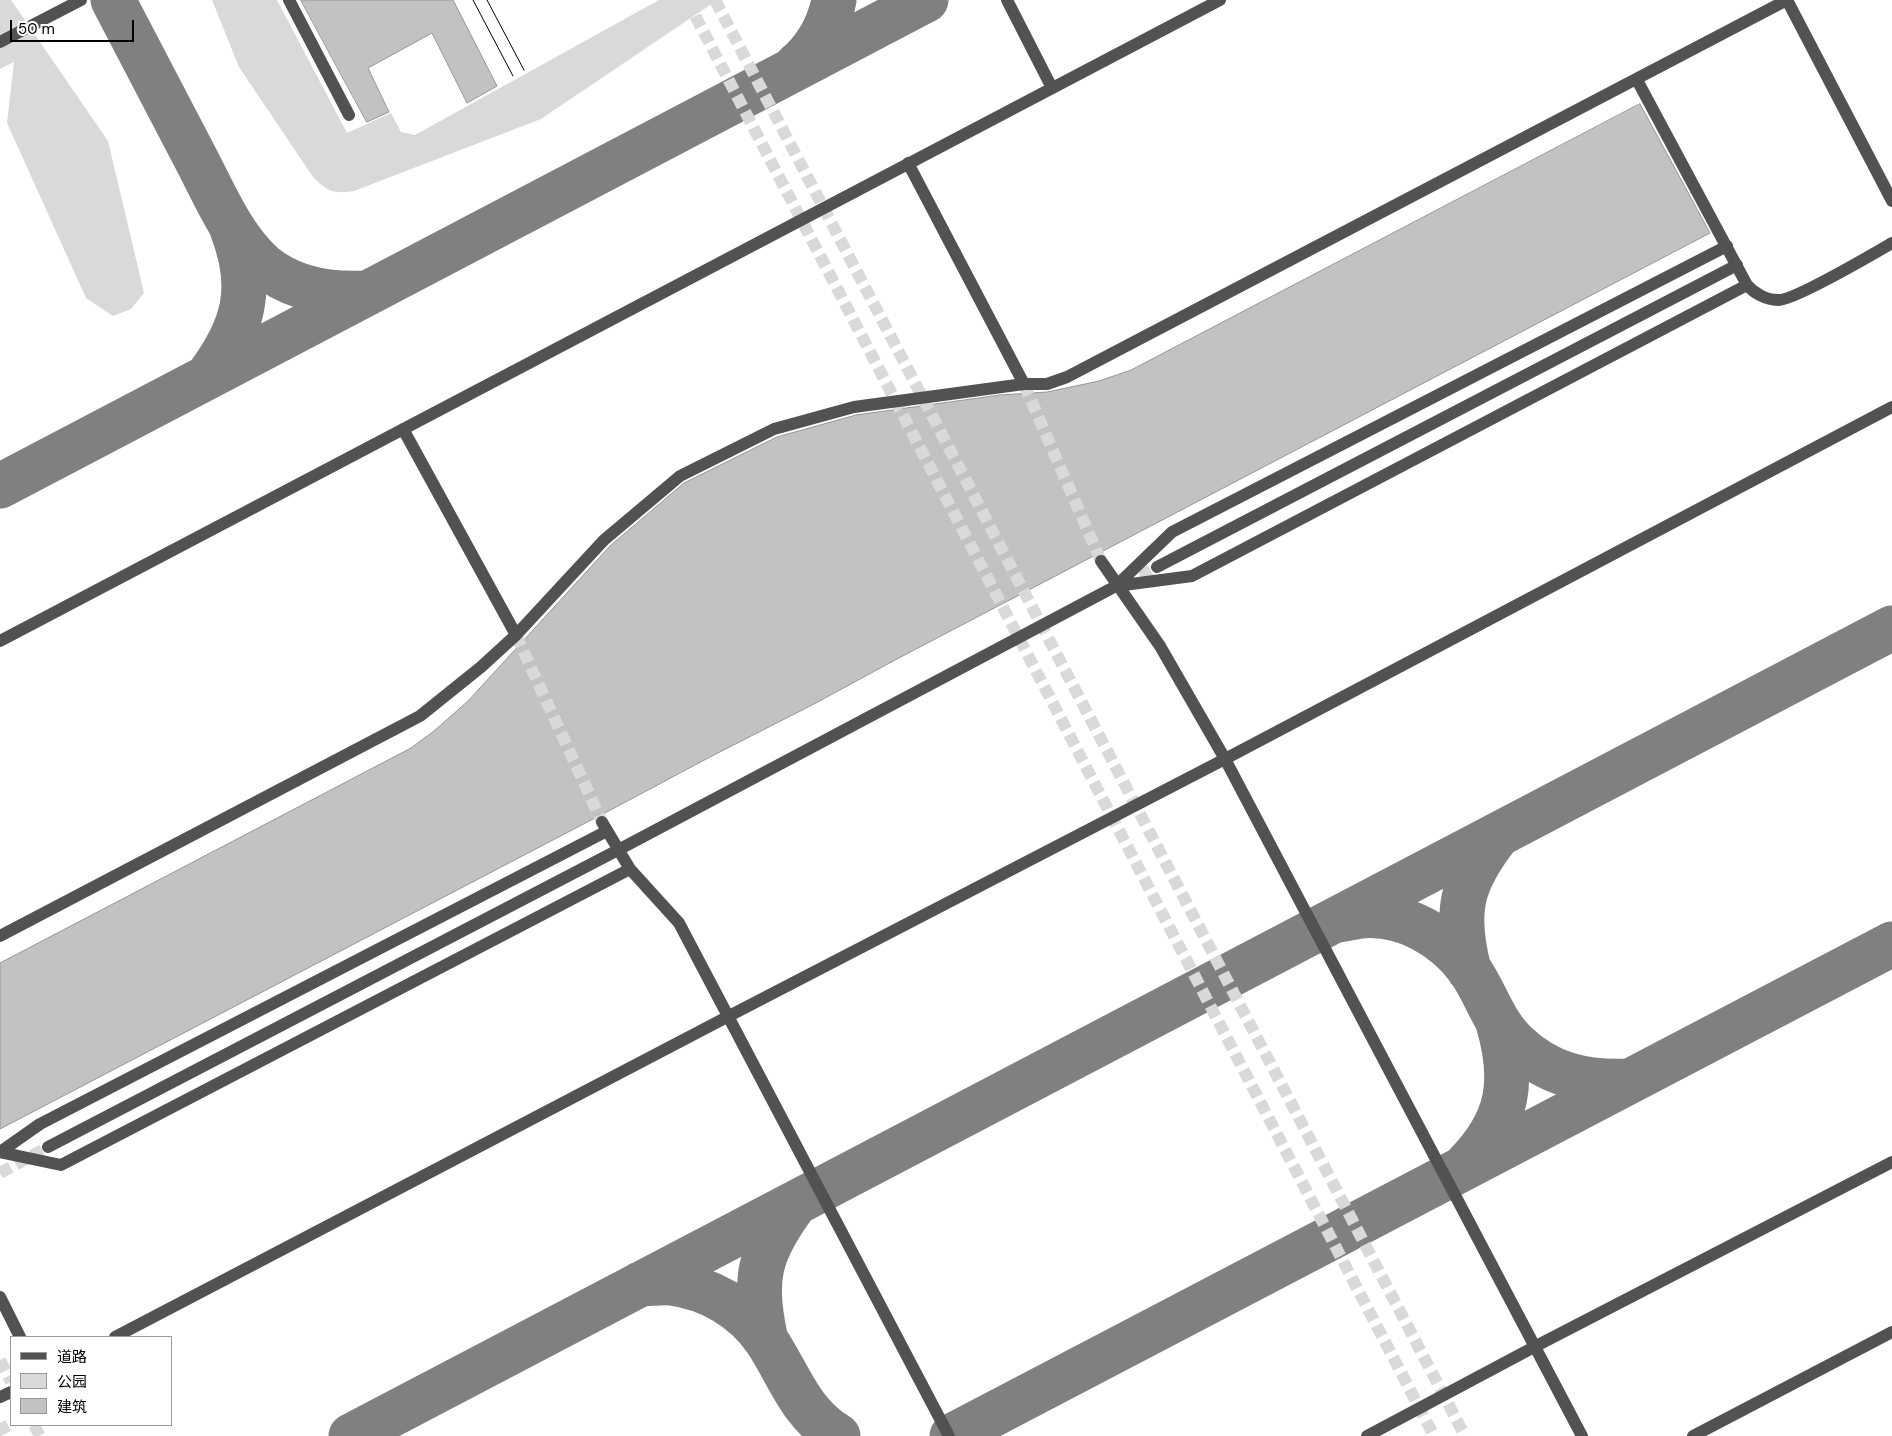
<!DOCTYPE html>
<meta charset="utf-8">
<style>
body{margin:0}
#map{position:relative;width:1892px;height:1436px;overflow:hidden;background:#fff;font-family:"DM Sans","Noto Sans SC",sans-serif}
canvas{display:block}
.legend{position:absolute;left:10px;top:1336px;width:162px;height:90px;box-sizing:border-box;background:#fff;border:1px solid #999;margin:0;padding:6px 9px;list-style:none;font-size:15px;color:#000}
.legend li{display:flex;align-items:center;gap:10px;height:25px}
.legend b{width:25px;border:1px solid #999}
.scale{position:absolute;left:10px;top:20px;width:124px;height:22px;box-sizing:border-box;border:2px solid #000;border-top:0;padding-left:6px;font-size:15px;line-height:18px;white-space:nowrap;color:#000;-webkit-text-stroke:4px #fff;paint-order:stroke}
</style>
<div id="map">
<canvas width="1892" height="1436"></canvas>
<ul class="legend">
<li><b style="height:6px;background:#525252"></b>道路</li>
<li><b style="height:14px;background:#d9d9d9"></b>公园</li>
<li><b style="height:14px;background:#c2c2c2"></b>建筑</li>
</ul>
<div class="scale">50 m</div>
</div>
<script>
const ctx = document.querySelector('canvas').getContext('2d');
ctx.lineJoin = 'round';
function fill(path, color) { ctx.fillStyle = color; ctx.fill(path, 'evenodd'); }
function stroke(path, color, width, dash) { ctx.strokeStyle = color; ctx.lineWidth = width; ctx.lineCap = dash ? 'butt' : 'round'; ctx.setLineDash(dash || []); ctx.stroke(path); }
fill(new Path2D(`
 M0,0h11l97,141 36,152 -13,16 -18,7 -27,-18 -79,-175 7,-61 -14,7z
 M212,0h65l70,133 44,-20 10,19 14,3 244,-135h55l-4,5 -169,114 -187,72c-21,3 -26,1 -41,-14l-74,-110z`), '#d9d9d9');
stroke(new Path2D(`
 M113,0c28,53 55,106 83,159 19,36 36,78 67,106 30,25 67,30 104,28
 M796,66c20,-17 33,-40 38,-66
 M207,377c37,-49 48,-89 25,-148
 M0,486l926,-486
 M1339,920c7,-1 15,-3 22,-4 42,-4 84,20 108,53 17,24 24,53 46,74 33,32 70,40 115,38
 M1469,970c-15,-59 -8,-88 29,-135
 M1466,1165c43,-44 49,-84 32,-142
 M640,1284c10,0 21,-2 31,-1 38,5 73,25 95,57 24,36 33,72 72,96
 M766,1340c-14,-60 -7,-88 29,-136
 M351,1436l1541,-808
 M952,1436l940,-492`), '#808080', 45);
const building = new Path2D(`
 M301,0h152l44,86 -30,17 -35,-70 -64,35 21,44 -22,10z
 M1640,104l70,129 -813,426 -83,45 -104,53 -107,57 -5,1 -3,3 -595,311v-166l411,-215 23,-17 34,-30 142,-155 74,-63 93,-46 79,-22 144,-20 47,-3 52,-11 32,-11z`);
fill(building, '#c2c2c2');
stroke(building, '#969696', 1);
stroke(new Path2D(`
 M687,0l747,1436
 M715,0l750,1436
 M1024,384l77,177
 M1124,584l33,-17
 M516,635l86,187
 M0,1173l48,-26
 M0,1360l11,22
 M0,1423l7,13
 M34,1425l6,11`), '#d9d9d9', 12, [12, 6]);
stroke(new Path2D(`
 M289,0l60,115
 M1007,0l45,88
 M1787,0l105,201
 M0,42l81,-42
 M1637,80l110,205c7,8 19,15 31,15 15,1 95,-46 114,-57
 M908,163l116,221
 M403,429l113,206
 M1101,561l59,85 65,113 357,677
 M1157,567l580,-302
 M1116,586l76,-10 555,-291
 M0,641l1220,-641
 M602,822l28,47 49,54 270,513
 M0,936l420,-220 61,-49 35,-32 88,-95 76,-64 94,-47 80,-22 170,-23h23l20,-7 720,-377
 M48,1147l570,-297 498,-264 56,-54 555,-286
 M0,1152l61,13 569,-296
 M0,1152l40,-28 567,-293
 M0,1297l20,40
 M115,1337l614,-321 496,-257 667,-352
 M0,1397l11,-5
 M1367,1436l169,-90 356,-184
 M1693,1436l199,-104`), '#525252', 12);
stroke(new Path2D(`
 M473,0l40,76
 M487,0l37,70`), '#000', 1);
</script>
